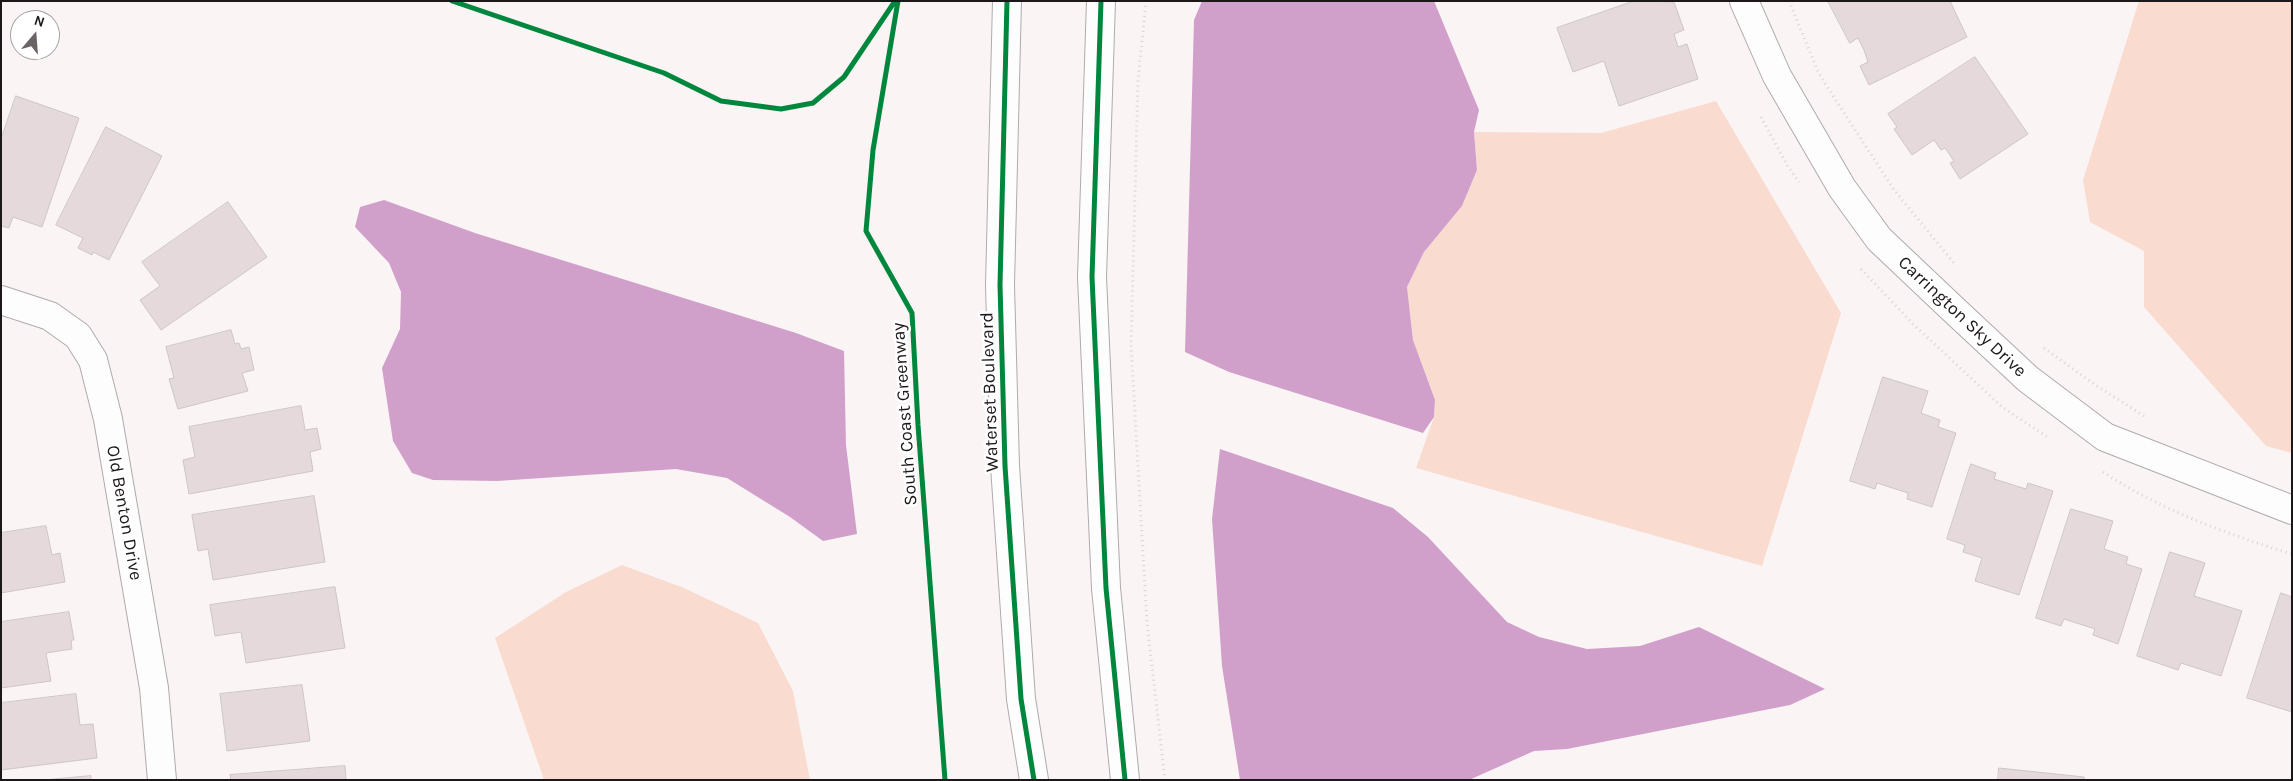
<!DOCTYPE html>
<style>
body{margin:0}
#map{position:relative;width:2293px;height:781px;overflow:hidden;background:#fbf4f5;font-family:Karla,sans-serif}
canvas{display:block}
.frame{position:absolute;inset:0;border:2px solid #1c1718;pointer-events:none}
.north{position:absolute;left:10px;top:10px;width:50px;height:50px;box-sizing:border-box;background:#fff;border:1px solid #a4a2a3;border-radius:50%;rotate:18deg;font-size:14px;font-weight:700;line-height:20px;text-align:center;color:#1c1718}
.north::after{content:'';display:block;margin:auto;width:18px;height:22px;background:#6a6465;clip-path:polygon(50% 0,100% 100%,50% 72%,0 100%)}
</style>
<div id="map">
<canvas width="2293" height="781"></canvas>
<div class="frame"></div>
<div class="north">N</div>
</div>
<script>
const ctx = document.querySelector('canvas').getContext('2d');
ctx.lineJoin = 'round';
function fill(path, color) { ctx.fillStyle = color; ctx.fill(path, 'evenodd'); }
function stroke(path, color, width, dash) { ctx.strokeStyle = color; ctx.lineWidth = width; ctx.lineCap = dash ? 'butt' : 'round'; ctx.setLineDash(dash || []); ctx.stroke(path); }
function label(font, color, halo, rows, align = 'center') {
  ctx.font = font + ' Karla,sans-serif'; ctx.lineWidth = 5; ctx.setLineDash([]); ctx.textBaseline = 'middle'; ctx.strokeStyle = halo; ctx.fillStyle = color; for (const [text, x, y, turn = 0] of rows) {
    ctx.save(); ctx.translate(x, y); ctx.rotate((+turn || 0) * Math.PI / 180); ctx.textAlign = isNaN(turn) ? turn : align; if (halo) ctx.strokeText(text, 0, 0); ctx.fillText(text, 0, 0); ctx.restore();
  }
}
fill(new Path2D(`
 M2139,1h153v452l-26,-7 -122,-139v-56l-54,-29 -7,-42z
 M1716,101l125,212 -79,253 -346,-98 18,-51 1,-17 -22,-60 -6,-53 17,-35 38,-46 15,-36 -3,-38 127,1z
 M622,565l62,23 74,35 35,68 17,89h-266l-49,-142 71,-46z`), '#fadbd0');
fill(new Path2D(`
 M1202,1h232l45,109 -5,22 3,38 -15,36 -38,46 -17,35 6,53 22,60 -1,17 -11,16 -194,-61 -44,-20 9,-332z
 M384,200l91,33 321,100 48,18 2,94 11,89 -34,7 -33,-24 -63,-39 -51,-9 -179,12 -64,-1 -21,-7 -19,-32 -11,-73 18,-39 1,-37 -12,-29 -34,-36 5,-20z
 M1220,449l173,59 35,29 79,85 32,15 48,12 53,-3 59,-19 126,62 -35,16 -223,44 -33,2 -65,29h-229l-18,-114 -10,-147z`), '#d1a0ca');
const building = new Path2D(`
 M1634,1l40,1 10,28 -10,4 4,13 9,-3 11,35 -79,27 -15,-45 -31,11 -16,-44z
 M1828,1h122l17,36 -98,48 -9,-19 8,-4 -4,-12 -6,-12 -8,5z
 M1975,57l53,77 -68,45 -10,-16 4,-2 -9,-13 -4,2 -7,-10 -22,15 -18,-26 3,-2 -9,-13z
 M16,96l63,22 -37,109 -29,-10 -4,11 -8,-2v-87z
 M106,127l56,29 -53,104 -16,-8 -1,3 -14,-7 5,-10 -27,-13z
 M228,202l39,55 -106,73 -21,-30 20,-14 -18,-24z
 M231,330l4,14 4,-1 2,6 8,-2 5,23 -12,3 6,18 -70,18 -9,-30 5,-1 -8,-31z
 M1883,377l45,14 -7,22 19,7 -2,7 18,6 -24,74 -25,-8 1,-6 -31,-10 -2,6 -25,-8z
 M301,406l4,24 12,-2 4,21 -11,3 3,19 -124,23 -6,-34 12,-3 -6,-30z
 M1971,464l25,9 -2,6 32,10 2,-6 25,8 -34,104 -44,-14 7,-23 -19,-6 2,-7 -18,-6z
 M314,496l11,66 -112,18 -5,-31 -10,2 -6,-36z
 M2071,509l42,12 -9,28 24,8 -2,7 16,5 -24,75 -25,-9 2,-6 -31,-10 -3,7 -25,-8z
 M46,526l6,29 8,-2 5,29 -64,11v-60z
 M2170,552l35,11 -11,33 48,15 -21,65 -40,-13 -3,7 -41,-14z
 M335,587l10,61 -99,15 -5,-31 -26,4 -5,-31z
 M2281,593l11,4v115l-45,-14z
 M69,612l5,28h-3l1,9 -26,4 5,28 -50,7v-66z
 M302,685l8,56 -83,10 -7,-57z
 M76,694l4,31 13,-1 4,34 -96,12v-67z
 M345,766l1,14h-115l-1,-5z
 M1999,768l85,9v3h-86z
 M91,776v4h-47z`);
fill(building, '#e5d9dc');
stroke(building, '#cbc6c7', 1);
const street = new Path2D(`
 M1744,1l33,75 65,112 37,51 75,71 74,69 77,58 187,73
 M1,300l49,16 28,20 15,24 15,59 46,269 8,92`);
const secondary = new Path2D(`
 M1007,1l-7,284 5,181 16,233 13,81
 M1101,1l-9,276 14,311 19,192`);
stroke(street, '#afaaab', 30);
stroke(secondary, '#afaaab', 30);
stroke(new Path2D(`
 M1146,1l-8,80 -7,263 16,279 18,157
 M1789,1l30,73 75,116 60,73
 M1761,117l26,48 12,17
 M1861,269l52,55 89,83 47,31
 M2044,348l50,36 50,32
 M2103,472c58,38 123,62 189,82`), '#d6d4d4', 3, [1, 4]);
stroke(street, '#fefdfe', 28);
stroke(secondary, '#fefdfe', 28);
stroke(new Path2D(`
 M452,1l212,72 57,28 60,8 32,-6 31,-26 51,-76
 M898,1l-25,149 -7,81 46,82 6,112 27,355
 M1007,1l-7,284 5,181 16,233 13,81
 M1101,1l-9,276 14,311 19,192`), '#00873e', 5);
label('18px', '#1c1718', '#fff', [
 ["Carrington Sky Drive",1962,317,43],
 ["Waterset Boulevard",990,392,-92],
 ["South Coast Greenway",905,414,-94],
 ["Old Benton Drive",124,513,80]
]);
</script>
